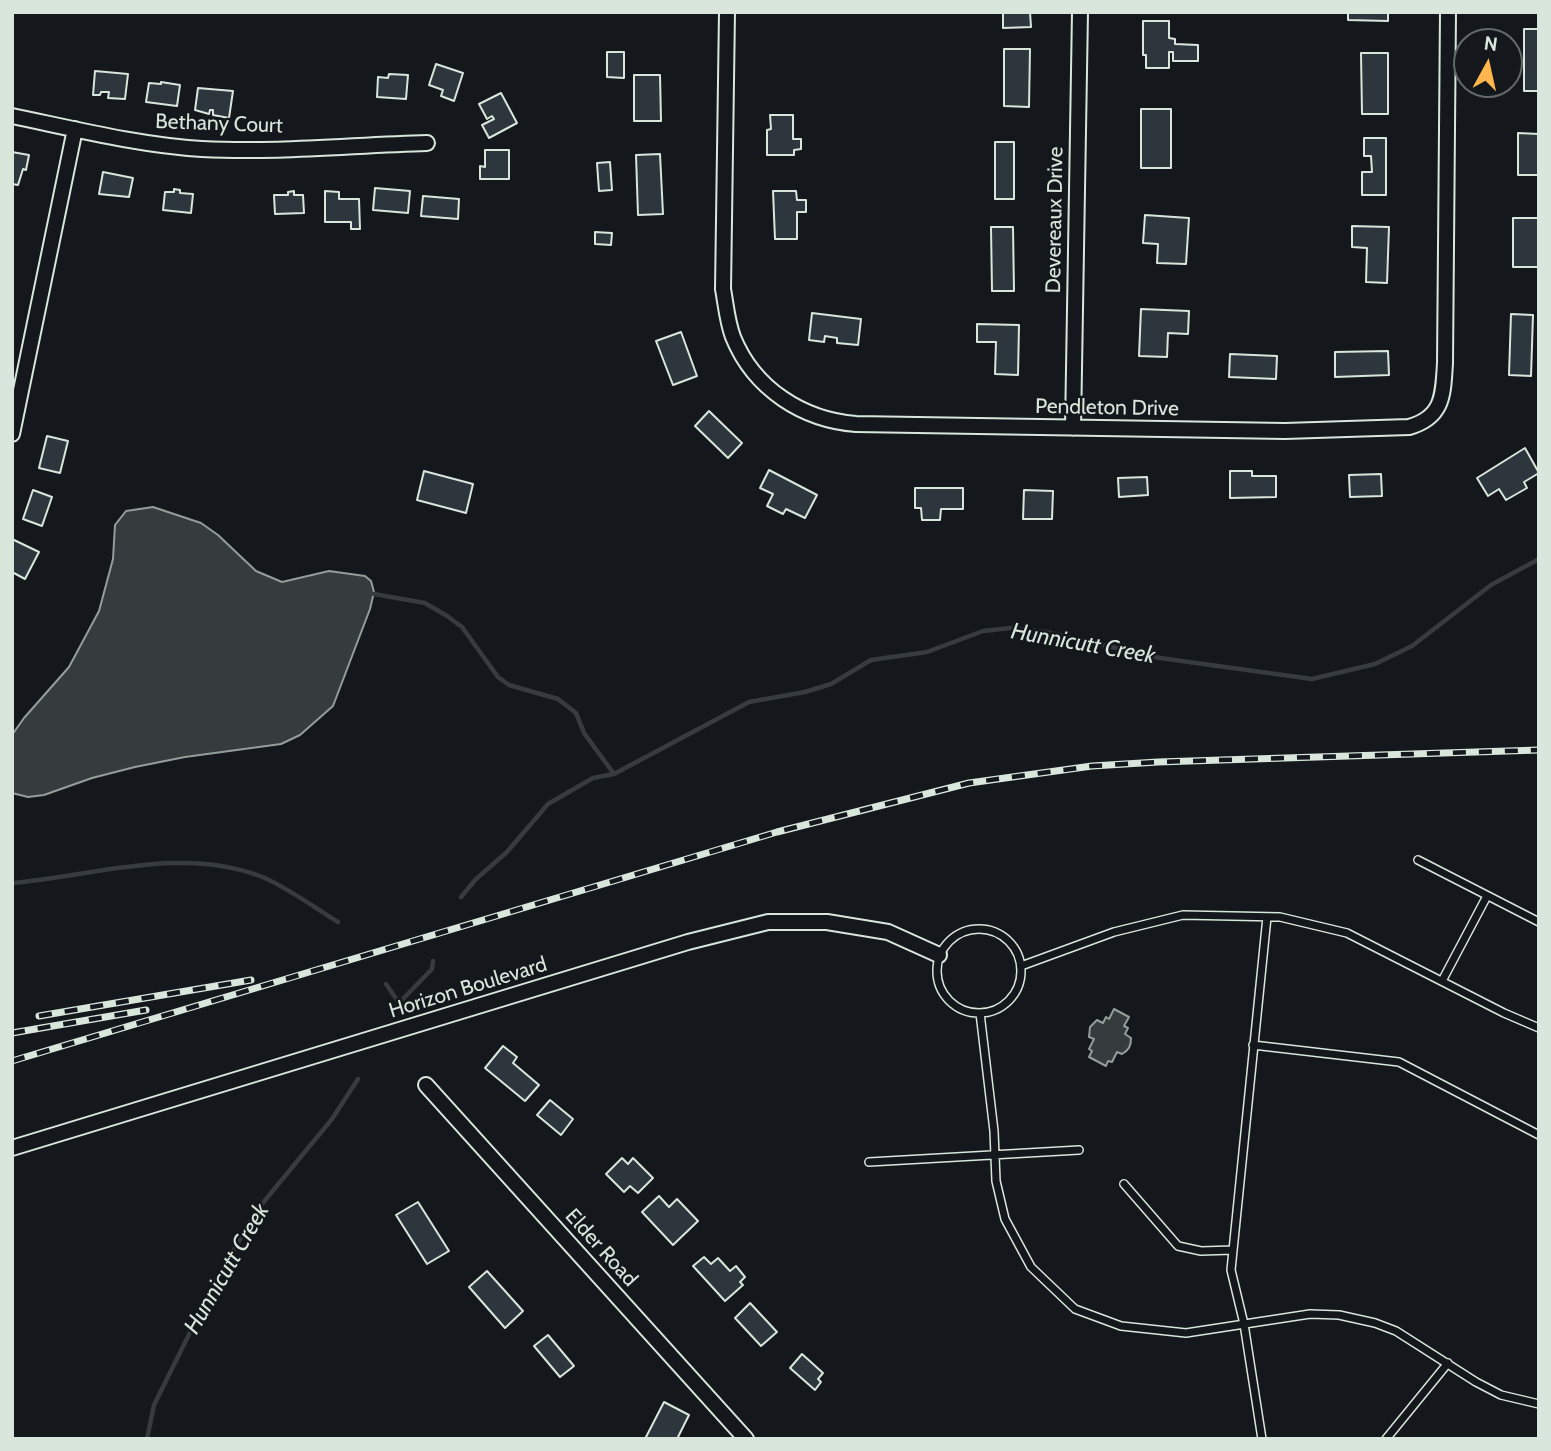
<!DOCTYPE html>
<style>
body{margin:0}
#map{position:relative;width:1551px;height:1451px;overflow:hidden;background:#14181c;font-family:Cabin,sans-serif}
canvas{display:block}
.frame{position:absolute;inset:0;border:14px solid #d8e6dc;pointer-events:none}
.north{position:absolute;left:1453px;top:28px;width:70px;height:70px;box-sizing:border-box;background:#14181c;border:2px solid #626a69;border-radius:50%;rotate:8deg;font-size:19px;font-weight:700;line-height:28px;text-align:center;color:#d8e6dc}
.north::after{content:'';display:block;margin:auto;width:24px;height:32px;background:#ffb74d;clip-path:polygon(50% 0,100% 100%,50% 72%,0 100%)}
</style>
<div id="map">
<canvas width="1551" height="1451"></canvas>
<div class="frame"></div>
<div class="north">N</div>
</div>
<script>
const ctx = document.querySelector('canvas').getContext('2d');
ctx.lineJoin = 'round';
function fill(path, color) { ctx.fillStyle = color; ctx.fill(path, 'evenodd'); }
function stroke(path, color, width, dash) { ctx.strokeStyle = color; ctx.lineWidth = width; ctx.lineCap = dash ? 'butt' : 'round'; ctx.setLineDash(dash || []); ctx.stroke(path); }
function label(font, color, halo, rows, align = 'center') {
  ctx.font = font + ' Cabin,sans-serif'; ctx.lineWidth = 5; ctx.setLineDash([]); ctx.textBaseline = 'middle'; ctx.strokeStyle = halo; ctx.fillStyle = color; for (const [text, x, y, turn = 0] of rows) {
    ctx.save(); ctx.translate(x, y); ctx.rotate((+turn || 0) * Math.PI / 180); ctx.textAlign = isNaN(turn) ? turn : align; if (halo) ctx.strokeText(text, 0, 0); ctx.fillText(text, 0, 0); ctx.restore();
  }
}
const water = new Path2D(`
 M153,507l48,16 17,12 38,36 26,11 47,-11 36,5 6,5 3,11 -4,17 -37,97 -33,29 -19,9 -96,13 -50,10 -43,11 -48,17 -16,2 -16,-4v-58l12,-17 45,-51 30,-56 14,-52 2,-34 11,-14z
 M1114,1009l15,8 -5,9 4,2 -3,6 6,4c0,8 -2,12 -9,16l-5,-2 -5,10 -4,-1 -2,5 -17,-9 3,-6 -3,-2 5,-10 -5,-2 1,-10 7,-7 6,3 3,-6 3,2z`);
fill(water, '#363b3e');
stroke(water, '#939e99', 2);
stroke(new Path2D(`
 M374,594l51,9 22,13 15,11 36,50 11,8 49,14 18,14 8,20 30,41
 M12,883c82,-7 168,-37 248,-7 24,9 55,32 78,46
 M461,897l15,-18 31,-27 41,-48 45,-26 21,-4 135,-72 56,-10 26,-8 40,-24 56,-8 56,-21 28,-3 35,4 114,26 152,21 63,-15 37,-18 79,-61 48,-26
 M386,984l13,19 33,-34 1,-8
 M147,1439l7,-34 62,-125 41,-70 75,-91 26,-40`), '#363b3e', 4.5);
const building = new Path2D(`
 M1003,12h27l1,15 -28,1z
 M1348,12h40v9l-40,-1z
 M1143,21h26v17l6,1v5l23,1v16h-25v-9h-4v16h-23v-13h-3z
 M1524,29h15v62h-15z
 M1004,49h26l-1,58 -25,-1z
 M607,52h17v26l-17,-1z
 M1361,53h27v61h-26z
 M436,64l27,9 -9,28 -13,-5 2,-6 -14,-5z
 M95,71l33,3 -3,25 -17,-1 1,-6h-8l-1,3h-7z
 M389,74l19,1 -2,24 -29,-2 1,-20 10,1z
 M634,75h26l1,46h-27z
 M161,82l19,3 -3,21 -31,-4 3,-19 12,1z
 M198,88l35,3 -4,27 -16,-3v-5h-3l-1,4 -14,-4z
 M501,93l16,30 -28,15 -7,-13 12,-6 -2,-3 -5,3 -8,-15z
 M1141,109h30v59h-30z
 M770,115h23v24h8v10l-7,1v5h-27v-25l4,-1z
 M1518,133l21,1v41h-21z
 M1364,138h22v57h-24v-23h10l-1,-16h-7z
 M995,142h19v57h-19z
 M485,150h24v29h-29v-13l5,1z
 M12,152l17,3 -3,15 -3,-1 -5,16 -6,-1z
 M660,154l3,60 -25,1 -2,-60z
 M610,162l2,28 -13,1 -2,-28z
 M103,172l30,6 -4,19 -30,-3z
 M375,188l35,3 -2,22 -35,-3z
 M174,189l6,1v3l13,1 -2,19 -28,-3 2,-18h9z
 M294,191v4h9l1,18 -29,1 -1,-19h14v-3z
 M325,191l14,1v7h20l1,30h-9v-7h-26z
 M773,191h23l1,9h9v12h-9v27h-22z
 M423,196l36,3 -1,20 -37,-3z
 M1145,215l44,3 -3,46 -29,-1 1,-19 -15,-1z
 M1513,218h26v49h-26z
 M1352,226l37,1 -2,56 -21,-1 1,-34 -15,-1z
 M991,227h22l1,64h-22z
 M595,232l17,1 -1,12 -16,-1z
 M1141,309l48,2 -1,23 -20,-1 -1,24 -28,-1z
 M812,313l49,6 -3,26 -21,-2v-5l-12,-2 -1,6 -15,-2z
 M1511,314l22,1 -2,61 -22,-1z
 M977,324l42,1 -1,50 -23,-1 1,-32h-19z
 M681,332l16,44 -24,9 -17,-44z
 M1388,351l1,24 -54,2v-25z
 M1230,354l47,2 -1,23 -47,-2z
 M709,411l33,32 -14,15 -33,-32z
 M47,436l21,5 -8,32 -21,-5z
 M1525,448l14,25 -15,9 3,6 -21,12 -7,-11 -11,7 -11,-18z
 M769,470l48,25 -12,23 -19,-9 -3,5 -16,-8 6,-12 -13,-6z
 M424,471l49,13 -7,29 -49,-13z
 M1230,471h22v5h24v21l-46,1z
 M1381,474l1,22 -32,1 -1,-22z
 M1147,477l1,18 -29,2 -1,-19z
 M915,488h48v21h-22l-1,11h-18l-1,-12h-6z
 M33,490l19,7 -10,29 -19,-7z
 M1024,490l29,1 -1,28h-29z
 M12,539l27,13 -14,27 -13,-7z
 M503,1046l14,11 -4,6 26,22 -14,16 -40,-33z
 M550,1100l23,19 -12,16 -24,-20z
 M622,1158l6,6 5,-6 20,20 -15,15 -8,-7 -6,6 -18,-18z
 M659,1196l10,11 8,-8 21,22 -25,24 -31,-33z
 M418,1202l31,49 -22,13 -31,-49z
 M704,1257l7,7 7,-6 12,13 6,-5 9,11 -5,5 3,3 -18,16 -32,-35z
 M487,1271l36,40 -18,17 -36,-41z
 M750,1303l27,29 -16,14 -26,-28z
 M548,1335l26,31 -14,11 -26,-31z
 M802,1354l21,19 -5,6 3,3 -6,8 -25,-22z
 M664,1402l25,13 -12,24h-32z`);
fill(building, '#2c363c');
stroke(building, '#d8e6dc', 2);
const service = new Path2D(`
 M1418,860l121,62
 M937 971a42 42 0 1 1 84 0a42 42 0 1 1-84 0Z
 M1021,966l93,-34 69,-17 97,2 67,16 157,80 35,15
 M1442,981l45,-85
 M980,1013l14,118 2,50 9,38 26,48 44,42 46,17 65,7 124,-19 29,1 36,8 21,8 80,51 25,13 38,9
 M1253,1045l146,17 140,73
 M869,1162l210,-12
 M1124,1184l54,62 23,5 32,-1
 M1262,1439l-18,-115 -13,-54 36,-353
 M1386,1439l62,-76`);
const minor = new Path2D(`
 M727,12l-4,277c3,16 4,32 10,48 21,52 70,83 123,87l429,7 124,-4c35,-10 34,-33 36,-64l3,-351
 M12,116c63,13 126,29 190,33 75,4 151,-4 225,-6
 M1073,428l7,-416
 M12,434l63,-305
 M426,1085l320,354
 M12,1148l676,-206 80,-20h59l61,10 51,23`);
stroke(service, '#d8e6dc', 10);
stroke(minor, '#d8e6dc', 18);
stroke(service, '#14181c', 7);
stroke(minor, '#14181c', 14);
const rail = new Path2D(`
 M39,1016l212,-36
 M12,1033l134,-23
 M12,1061l765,-229 192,-49 123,-17 66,-4 381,-12`);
stroke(rail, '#d8e6dc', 7);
stroke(rail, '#14181c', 4.5, [13]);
label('21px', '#d8e6dc', '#14181c', [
 ["Bethany Court",219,124,2],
 ["Devereaux Drive",1055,220,-89],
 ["Pendleton Drive",1107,408,1],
 ["Horizon Boulevard",468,988,-17],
 ["Elder Road",601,1248,48]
]);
label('italic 23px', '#d8e6dc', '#14181c', [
 ["Hunnicutt Creek",1083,644,10],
 ["Hunnicutt Creek",227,1269,-60]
]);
</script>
